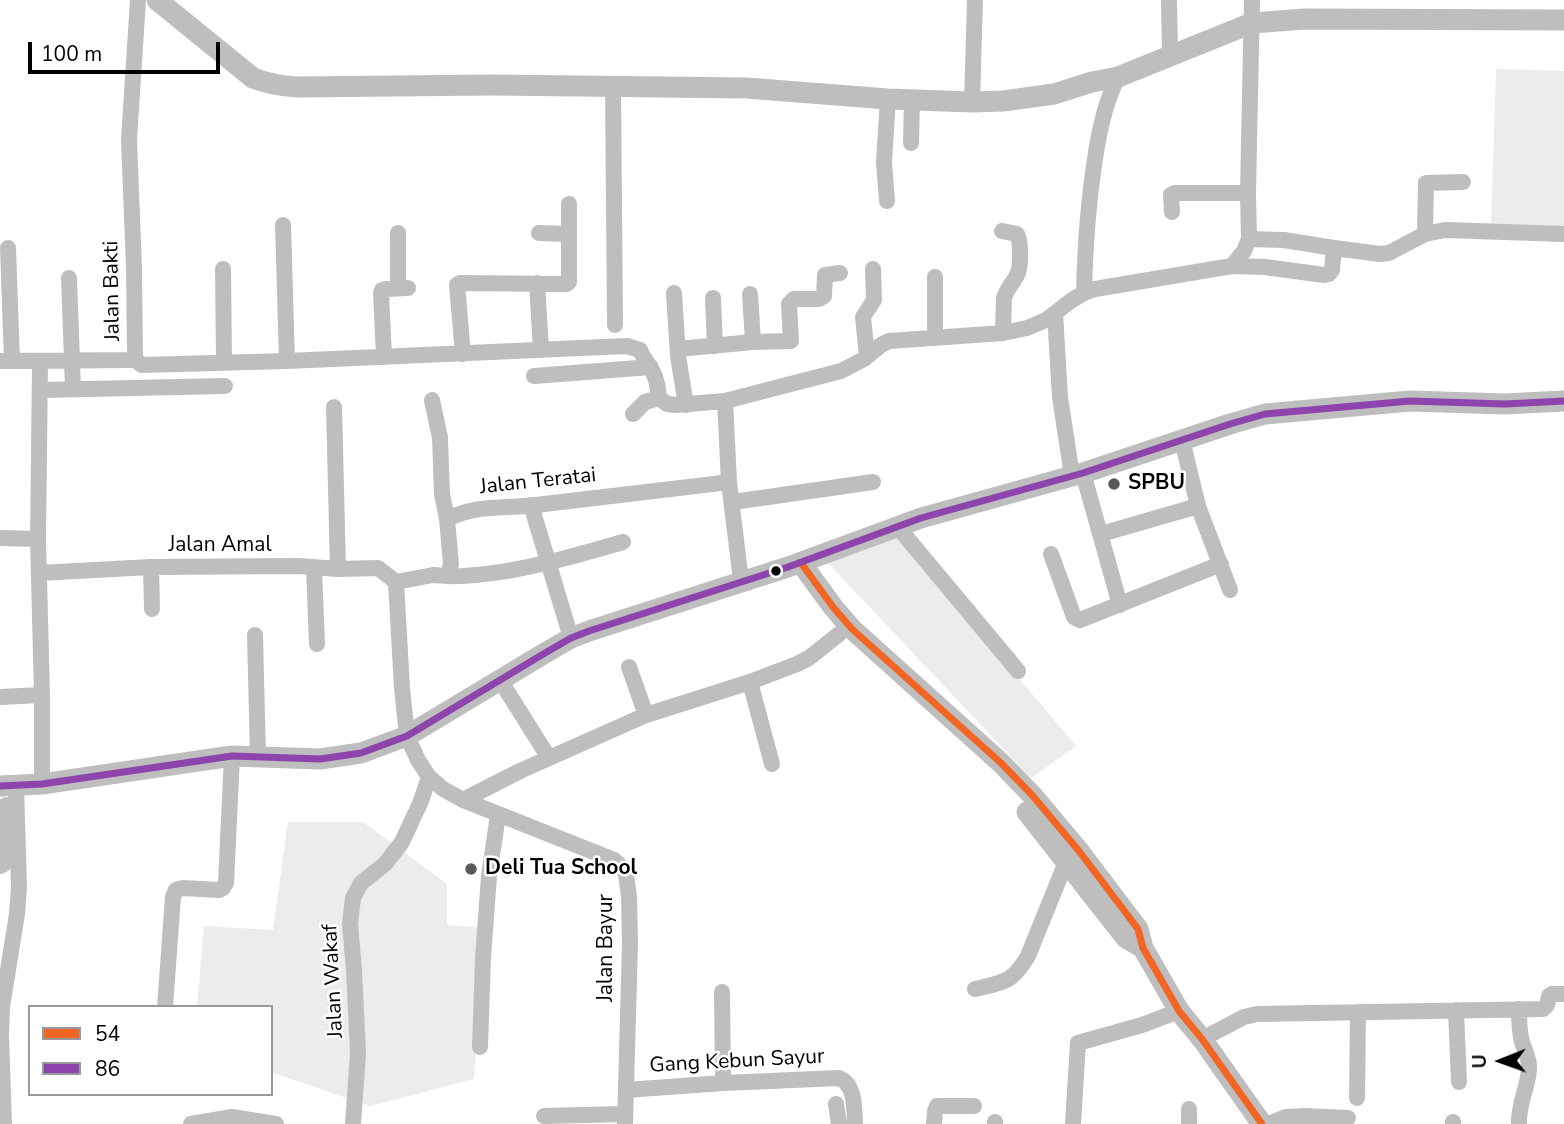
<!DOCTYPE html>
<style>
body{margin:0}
#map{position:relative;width:1564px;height:1124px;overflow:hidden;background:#fff;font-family:"Nunito Sans",sans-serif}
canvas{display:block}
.legend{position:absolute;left:28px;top:1005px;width:245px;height:91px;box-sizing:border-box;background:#fff;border:2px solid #999;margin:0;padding:9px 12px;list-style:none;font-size:21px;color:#000}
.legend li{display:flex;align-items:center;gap:14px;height:35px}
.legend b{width:35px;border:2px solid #999}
.north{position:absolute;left:1466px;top:1026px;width:70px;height:70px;-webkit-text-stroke:5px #fff;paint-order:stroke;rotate:269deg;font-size:19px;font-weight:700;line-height:28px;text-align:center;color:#000}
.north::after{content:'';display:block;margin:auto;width:24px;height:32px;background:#000;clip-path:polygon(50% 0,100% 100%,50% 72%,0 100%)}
.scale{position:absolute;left:28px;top:42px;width:192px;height:32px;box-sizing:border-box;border:4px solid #000;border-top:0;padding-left:9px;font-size:21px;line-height:24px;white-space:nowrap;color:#000;-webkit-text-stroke:5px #fff;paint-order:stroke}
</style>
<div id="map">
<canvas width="1564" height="1124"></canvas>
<ul class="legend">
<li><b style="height:9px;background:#f26522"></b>54</li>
<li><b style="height:9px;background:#8e44ad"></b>86</li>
</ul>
<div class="north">U</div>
<div class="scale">100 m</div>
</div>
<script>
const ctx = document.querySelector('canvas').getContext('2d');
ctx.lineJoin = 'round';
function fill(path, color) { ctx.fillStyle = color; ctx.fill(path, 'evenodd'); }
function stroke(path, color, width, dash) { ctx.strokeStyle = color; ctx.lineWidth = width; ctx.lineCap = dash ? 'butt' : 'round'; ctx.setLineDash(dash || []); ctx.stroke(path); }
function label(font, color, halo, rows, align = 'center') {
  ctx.font = font + ' "Nunito Sans",sans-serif'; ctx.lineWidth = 5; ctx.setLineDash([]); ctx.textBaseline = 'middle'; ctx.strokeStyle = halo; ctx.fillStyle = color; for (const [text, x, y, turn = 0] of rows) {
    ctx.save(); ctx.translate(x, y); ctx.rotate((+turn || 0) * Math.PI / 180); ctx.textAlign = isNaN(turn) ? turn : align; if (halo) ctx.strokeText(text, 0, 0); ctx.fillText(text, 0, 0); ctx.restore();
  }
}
fill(new Path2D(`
 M1496,69l68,2v156l-73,-3z
 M896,533l180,213 -45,32 -203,-215z
 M288,822h75l84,62v41l37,3 -10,151 -104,27 -99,-34v-65h-74l7,-81 69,4z`), '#ececec');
stroke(new Path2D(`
 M1169,0l1,54
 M613,87l2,238
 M972,102l3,-102
 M911,143l1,-44
 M887,201l-3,-39 4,-63
 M1172,212l-1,-17 4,-2h73
 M283,225l4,136
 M1002,231l15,3c4,8 4,29 1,39 -4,9 -11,15 -14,25l-1,35
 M398,233v55
 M539,233l30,1
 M1425,234l1,-51 37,-1
 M1249,239l35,1 50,8 46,6 9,-1 36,-19 20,-4 119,4
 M8,248l4,113
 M1232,266l12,-15 5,-12 -1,-46 4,-193
 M223,269l1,93
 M935,277v61
 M69,278l4,111
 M537,283l4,67
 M674,293l4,63 8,49
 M1084,293c1,-45 4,-89 11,-134 4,-28 10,-57 23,-82
 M750,294l3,48
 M713,298l2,48
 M1055,313l5,84 12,79
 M678,349l75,-7 38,-1 -2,-37 5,-5h25l5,-3 1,-21 15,-2
 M463,354l-6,-69 3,-2 106,1 3,-2v-78
 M867,356l-4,-39 11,-17 -1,-31
 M384,357l-3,-64 1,-3 3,-1 23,-1
 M134,359l8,6 145,-4 340,-15 13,4c3,8 8,13 12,20 5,9 6,18 7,28l8,6 9,1 49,-4 116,-30 23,-12 17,-14 8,-4 114,-8 24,-5 19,-8 26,-20 12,-7 11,-4 137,-23 33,1 59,8 5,-1 3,-4 2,-22
 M0,361l132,-1 3,-3 -1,-89 -5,-128 9,-140
 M534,376l117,-9
 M41,390l184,-4
 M432,400l8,38 2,56 5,25
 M725,401l4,81 12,99
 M334,407l4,162
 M633,414l12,-12 14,-4
 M1182,440l16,66
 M1083,473l37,132
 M733,502l140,-20
 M531,505l40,133
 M897,526l121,145
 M1101,534l97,-28 32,84
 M0,538l38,1
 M1051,554l23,63 6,3 141,-56
 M151,567l1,42
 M314,568l3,76
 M39,573l112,-6 148,-1 39,3 40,-1 18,14
 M448,576c20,1 39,-2 59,-5 40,-7 78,-18 116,-29
 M396,582l6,106 5,48 11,24 11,17 14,12 20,11 151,60 7,6 5,8 3,23 1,46 -5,181
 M396,582l37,-7 15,1 3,-12 -4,-45c31,-15 57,-10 89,-14 65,-8 129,-15 193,-23
 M255,635l3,121
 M629,667l17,48
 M500,680l49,78
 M750,682l22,82
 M0,697l42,-2
 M42,784v-89l-4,-156 2,-175 2,-3
 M463,800l57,-29 126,-56 104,-33 47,-18 12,-6 30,-24
 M0,866l4,-2 2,-5v-54
 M975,989c29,-7 37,-6 53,-33l38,-94
 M722,992l1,91
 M165,1007l8,-110 3,-7 7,-2 36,2 4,-2 3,-5 6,-127
 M1519,1009c0,11 0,22 3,33 3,10 8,17 7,27 -1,19 -11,35 -10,55
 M1456,1010l3,72
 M1202,1039l42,-22 13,-3 286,-5 4,-4 2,-9 3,-2h12
 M480,1047l3,-89 6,-82 9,-61
 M626,1090l97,-7 116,-5c17,7 15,30 16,46
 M1357,1098l1,-86
 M836,1104l3,20
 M544,1116l81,-2
 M995,1122v2
 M4,1124l-3,-89 1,-28 15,-93 2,-27 -3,-102
 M191,1124l41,-7 44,7
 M353,1124l5,-71 -4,-83 -4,-46 3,-26 8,-15 24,-19 17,-22 19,-41 8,-24
 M934,1124l1,-13 2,-5h37
 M1073,1124l5,-81 64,-18 37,-14
 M1189,1124v-15
 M1269,1124l17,-7 19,-1 43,2
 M1453,1124v-2`), '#bebebe', 16);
stroke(new Path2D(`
 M157,0l96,78c15,6 28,8 44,9l195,-2 254,3 142,11 84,3 31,-1 51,-7 38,-12 26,-5 134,-54 53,-4 259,1
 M801,563l32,44 19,22 149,134 31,32 47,56 59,78 5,19 36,63 23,28 60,85
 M0,786l42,-2 190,-28 88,3 41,-6 46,-17 138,-83 26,-15 18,-7 199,-64 133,-49 162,-45 147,-49 35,-10 145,-13 95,3 59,-3
 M1027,812l99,126 17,10`), '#bebebe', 21);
stroke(new Path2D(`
 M801,563l32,44 19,22 149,134 31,32 47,56 59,78 5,19 36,63 23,28 60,85`), '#f26522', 7);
stroke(new Path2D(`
 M0,786l42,-2 190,-28 88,3 41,-6 46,-17 138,-83 26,-15 18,-7 199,-64 133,-49 162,-45 147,-49 35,-10 145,-13 95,3 59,-3`), '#8e44ad', 7);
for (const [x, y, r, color] of [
 [1114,484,7,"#595959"],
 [776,571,6,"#000"],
 [471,869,7,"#595959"]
]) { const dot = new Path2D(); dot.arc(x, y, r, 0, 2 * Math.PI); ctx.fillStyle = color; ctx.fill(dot); stroke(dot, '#fff', 2.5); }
label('21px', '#000', '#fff', [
 ["Jalan Bakti",113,291,-91],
 ["Jalan Teratai",538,482,-6],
 ["Jalan Amal",220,546],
 ["Jalan Bayur",607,948,-90],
 ["Jalan Wakaf",334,981,-93],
 ["Gang Kebun Sayur",737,1062,-3]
]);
label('bold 21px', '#000', '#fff', [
 ["SPBU",1128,484],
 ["Deli Tua School",485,869]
], 'left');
</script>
